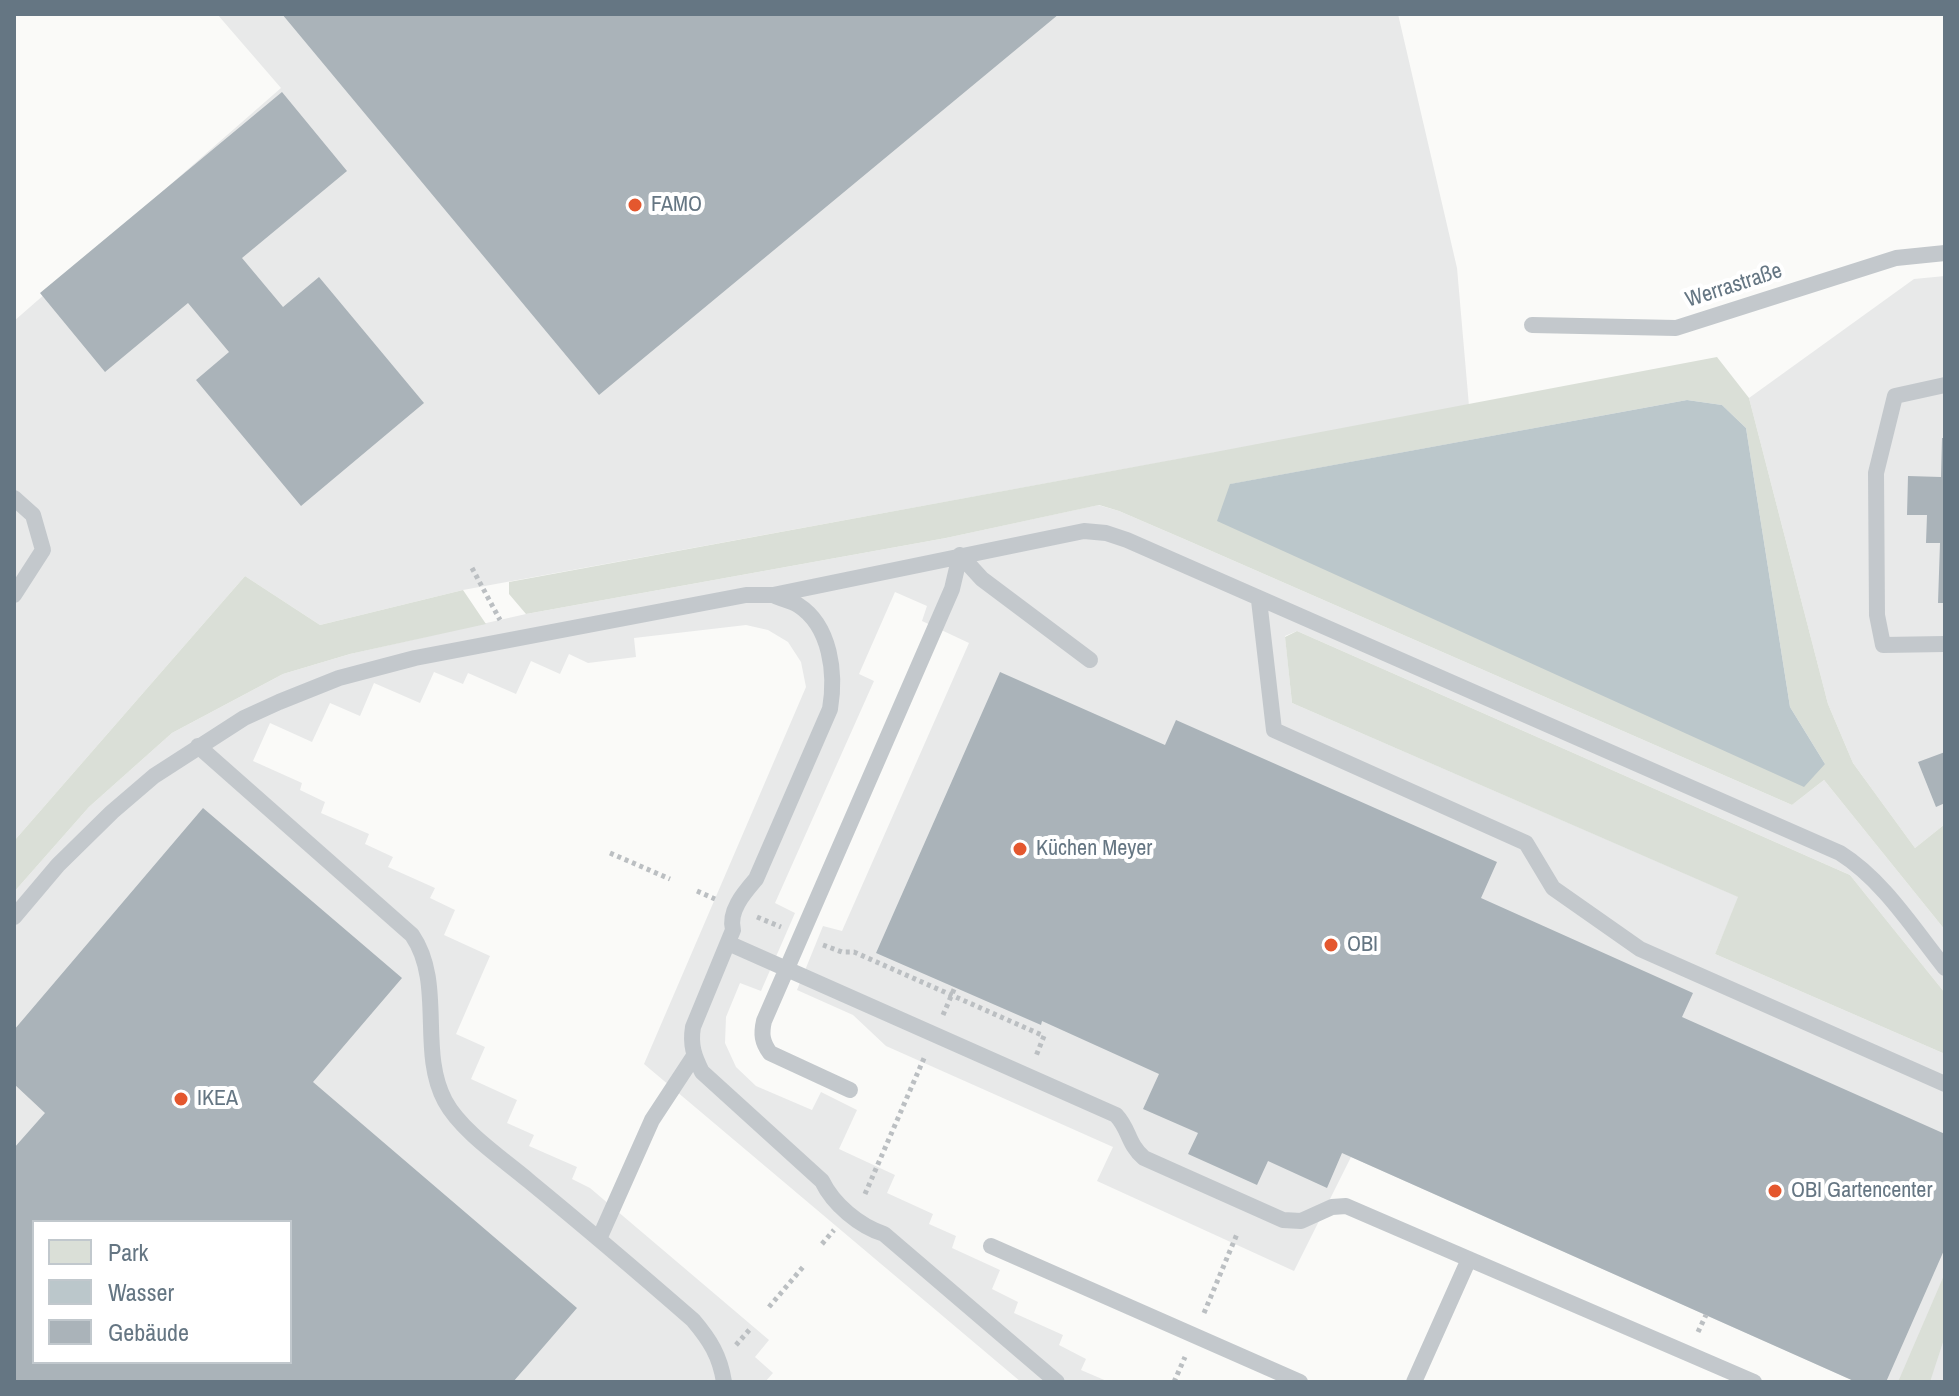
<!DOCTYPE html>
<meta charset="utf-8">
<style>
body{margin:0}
#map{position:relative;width:1959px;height:1396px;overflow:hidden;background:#fafaf8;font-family:"Archivo Narrow",sans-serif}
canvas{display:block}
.frame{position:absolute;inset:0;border:16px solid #657683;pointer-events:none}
.legend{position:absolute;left:32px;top:1220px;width:260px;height:144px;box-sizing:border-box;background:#fff;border:2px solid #c1c8cd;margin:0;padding:10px 14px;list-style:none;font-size:24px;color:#657683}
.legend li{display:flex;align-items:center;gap:16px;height:40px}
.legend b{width:40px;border:2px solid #c1c8cd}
</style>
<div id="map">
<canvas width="1959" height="1396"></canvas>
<div class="frame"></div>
<ul class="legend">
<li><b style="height:22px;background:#dadfd7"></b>Park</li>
<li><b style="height:22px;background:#bbc7cb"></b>Wasser</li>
<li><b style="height:22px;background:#aab3b9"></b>Gebäude</li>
</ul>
</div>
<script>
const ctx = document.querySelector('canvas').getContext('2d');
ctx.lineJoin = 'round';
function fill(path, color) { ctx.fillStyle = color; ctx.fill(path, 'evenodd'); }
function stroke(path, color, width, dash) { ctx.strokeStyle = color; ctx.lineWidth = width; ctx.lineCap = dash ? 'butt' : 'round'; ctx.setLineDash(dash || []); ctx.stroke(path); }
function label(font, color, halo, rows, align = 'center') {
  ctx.font = font + ' "Archivo Narrow",sans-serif'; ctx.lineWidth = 8; ctx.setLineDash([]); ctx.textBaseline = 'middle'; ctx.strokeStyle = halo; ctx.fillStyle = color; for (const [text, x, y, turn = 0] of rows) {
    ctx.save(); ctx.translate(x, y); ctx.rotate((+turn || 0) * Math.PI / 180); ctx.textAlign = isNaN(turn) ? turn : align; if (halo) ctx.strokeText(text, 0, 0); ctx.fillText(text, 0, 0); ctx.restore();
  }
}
fill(new Path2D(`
 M217,14h1181l59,254 12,138 -1006,184 -143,35 -75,-49 -231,265v-520l267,-233z
 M1945,276v548l-30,24 -62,-85 -25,-59 -79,-306 165,-119z
 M1098,505l21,6 65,28 608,266 32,-25 121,150v63l-95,-118 -553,-244 -12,5 7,67 447,194 -24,57 230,100v328h-89l-505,-225 -57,114 -197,-90 16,-34 -227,-101 -33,-31 -56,-25 26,-64 19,5 127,-288 -47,-22 5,-15 -32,-14 -36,82 15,7 -99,222 20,10 -34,78 -21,-8 -14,34 -1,26 11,24 20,19 56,24 9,-18 36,18 -18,39 56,26 -8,18 46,21 -4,10 27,12 -4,12 48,22 -8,19 26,13 -4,11 49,22 -4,10 27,14 -5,11 28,12h-88l-377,-318 162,-377 -5,-25 -13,-20 -20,-12 -22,-5 -112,13 2,19 -48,6 -19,-9 -9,20 -29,-13 -15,33 -48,-21 -5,11 -29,-12 -14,31 -46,-20 -14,33 -30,-13 -18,39 -42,-19 -17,38 49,22 -2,7 25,12 -4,11 48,21 -4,10 28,13 -5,10 47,21 -5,10 25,12 -11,25 46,21 -34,78 29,13 -14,32 46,21 -10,23 27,12 -5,11 48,21 -5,12 18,9 179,152 -14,17 18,16 -8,9h-751v-490l75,-85 83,-74 111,-59 67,-20 176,-40 420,-76zM34,1222h256v140h-256z`), '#e8e9e9');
fill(new Path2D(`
 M1717,357l32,41 79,306 25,59 62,85 30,-24v106l-121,-150 -32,25 -608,-266 -65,-28 -20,-6 -153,33 -420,76 -17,-20v-12l706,-130zM1687,400l35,5 24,23 44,279 35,57 -594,-280z
 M245,576l75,49 143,-35 23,34 -136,30 -67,20 -111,59 -83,74 -75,85v-51z
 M1297,631l553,244 95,118v61l-230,-100 23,-57 -446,-194 -7,-66z
 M1945,1273v63l-15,46h-32z`), '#dadfd7');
fill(new Path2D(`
 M1687,400l35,5 24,23 44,279 35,57 -21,23 -587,-266 13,-37z`), '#bbc7cb');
fill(new Path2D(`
 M282,14h777l-460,381z
 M282,92l65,79 -105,87 41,49 36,-30 105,126 -123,103 -105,-126 33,-28 -41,-49 -83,69 -65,-79z
 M1942,438h3v165h-7l2,-60h-14l1,-28h-20l1,-39 33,1z
 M1000,672l165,73 11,-25 321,142 -16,36 212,95 -11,24 263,117v114l-59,134h-30l-514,-229 -15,35 -59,-27 -11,24 -69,-31 10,-21 -55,-24 16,-35 -117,-53 -1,4 -165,-72z
 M1945,752v51l-9,4 -18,-45z
 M203,808l199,170 -89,104 264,226 -64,74h-499v-234l31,-35 -31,-29v-54zM34,1222h256v140h-256z`), '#aab3b9');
stroke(new Path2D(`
 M472,568l28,52
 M610,853l60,26
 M697,891l18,8
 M757,917l24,10
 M823,945l19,7h12l190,84 -8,20
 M943,1015l12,-28
 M865,1194l60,-138
 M822,1244l12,-14
 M769,1307l34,-40
 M1204,1313l33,-79
 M1698,1332l8,-17
 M736,1345l15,-17
 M1174,1382l11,-25`), '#bbbfc2', 5, [4, 4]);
stroke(new Path2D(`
 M1532,325l144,3 220,-70 49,-5
 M1945,385l-50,11 -19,77 1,142 6,30 62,-1
 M14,498l19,17 10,35 -29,45
 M960,555l22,24 108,81
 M775,596c7,3 16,5 23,9 33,21 38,69 32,104l-74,170c-12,14 -28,32 -23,51l-40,97c-3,18 1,29 9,45l120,109c11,23 37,45 62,53l173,148
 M1259,600l15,130 252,113 27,45 87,61 305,135
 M198,746l214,189c33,48 6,116 33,166 16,30 58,58 84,80 56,46 110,92 164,139 17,20 27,36 31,62
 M14,917l44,-52 54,-53 42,-36 90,-58 35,-16 60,-24 76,-20 331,-63h27l311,-64 22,2 21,7 713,313c43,27 73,75 105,115
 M728,943l388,172c14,15 11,28 28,43l139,62 18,1 31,-14 14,-1 408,176
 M850,1090l-80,-37c-8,-11 -9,-19 -6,-32l188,-432 8,-34
 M599,1239l53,-119 42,-64
 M991,1246l309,136
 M1414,1382l55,-123`), '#c3c8cc', 16);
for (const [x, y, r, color] of [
 [635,205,8,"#e4572e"],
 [1020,849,8,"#e4572e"],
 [1331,945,8,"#e4572e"],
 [181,1099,8,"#e4572e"],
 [1775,1191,8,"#e4572e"]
]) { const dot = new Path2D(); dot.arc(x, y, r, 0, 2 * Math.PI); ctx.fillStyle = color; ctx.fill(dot); stroke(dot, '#fff', 3); }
label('22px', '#657683', '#fff', [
 ["FAMO",651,205],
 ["Küchen Meyer",1036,849],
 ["OBI",1347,945],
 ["IKEA",197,1099],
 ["OBI Gartencenter",1791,1191]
], 'left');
label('22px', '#657683', '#fff', [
 ["Werrastraße",1734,286,-18]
]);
</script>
